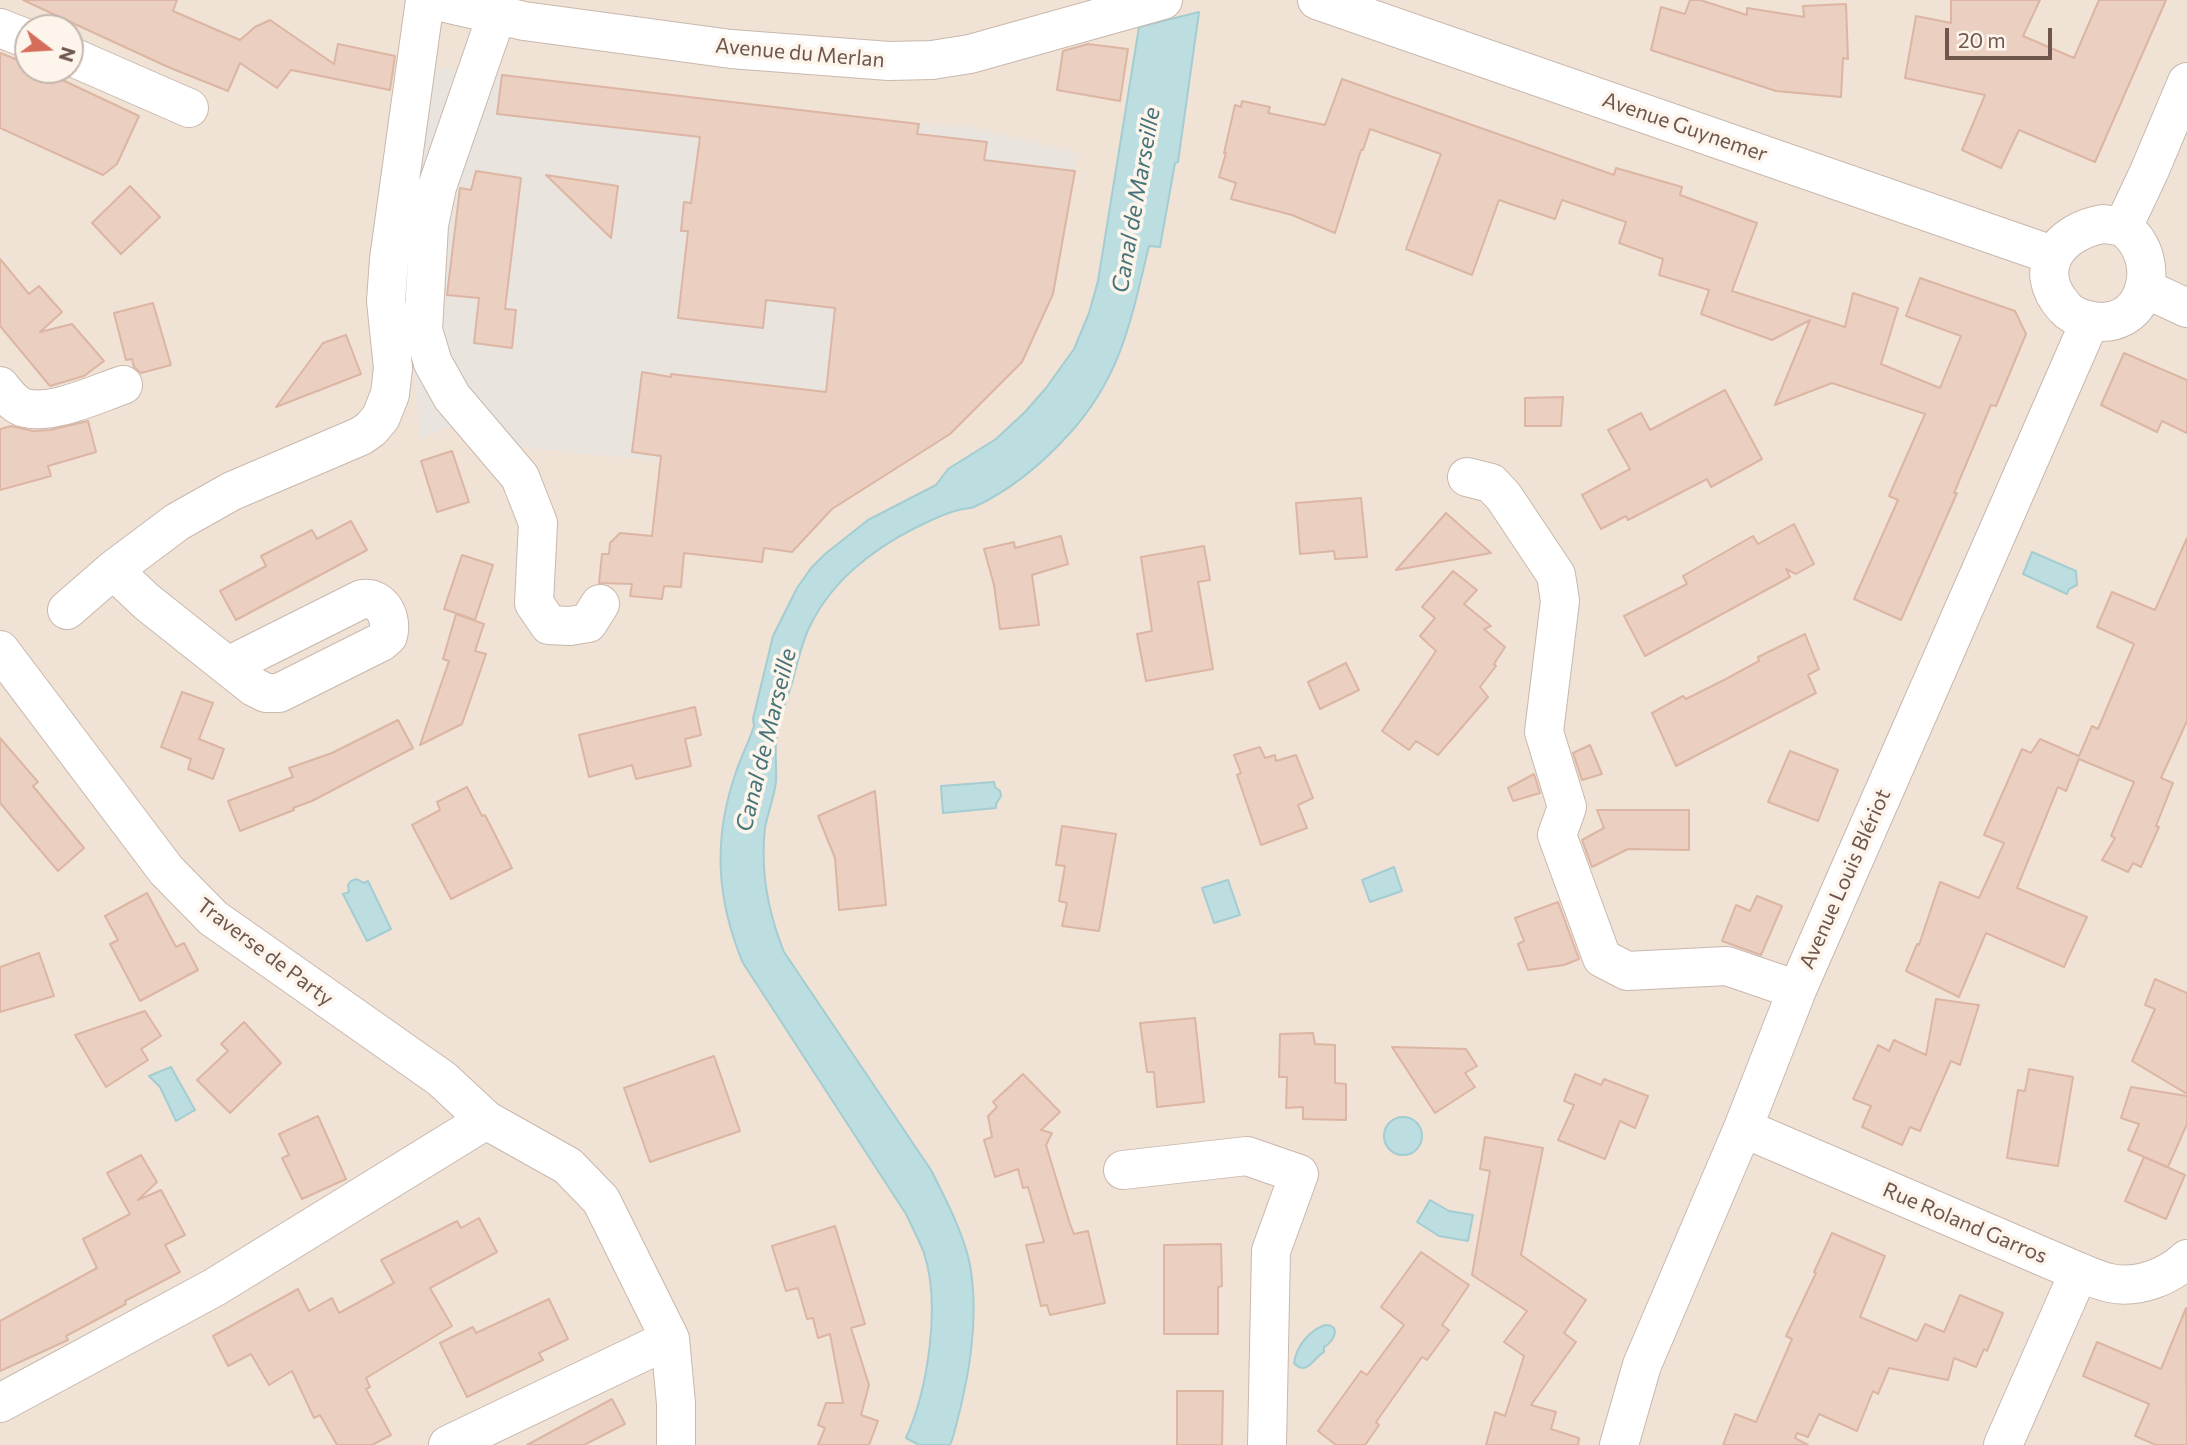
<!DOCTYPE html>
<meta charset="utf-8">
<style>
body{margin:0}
#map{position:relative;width:2187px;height:1445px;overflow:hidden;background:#f9f0e6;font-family:Commissioner,sans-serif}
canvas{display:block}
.north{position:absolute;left:14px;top:14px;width:70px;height:70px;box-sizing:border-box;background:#fdf5ec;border:2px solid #c4b6ad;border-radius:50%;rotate:107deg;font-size:19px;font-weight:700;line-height:28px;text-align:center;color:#6f574e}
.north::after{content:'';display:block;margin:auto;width:24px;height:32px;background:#d46d5a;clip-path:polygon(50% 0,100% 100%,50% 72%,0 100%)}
.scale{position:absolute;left:1945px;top:28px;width:107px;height:32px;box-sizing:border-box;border:4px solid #6f574e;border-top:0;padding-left:9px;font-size:21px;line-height:24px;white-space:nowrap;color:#6f574e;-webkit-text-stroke:5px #fdf5ec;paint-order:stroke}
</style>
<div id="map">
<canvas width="2187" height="1445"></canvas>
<div class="north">N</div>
<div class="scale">20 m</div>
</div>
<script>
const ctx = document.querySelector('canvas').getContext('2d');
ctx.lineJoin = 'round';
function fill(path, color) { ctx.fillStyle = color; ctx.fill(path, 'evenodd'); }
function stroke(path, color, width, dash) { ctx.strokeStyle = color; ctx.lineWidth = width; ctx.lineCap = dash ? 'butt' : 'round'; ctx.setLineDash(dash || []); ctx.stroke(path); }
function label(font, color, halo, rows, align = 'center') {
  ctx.font = font + ' Commissioner,sans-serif'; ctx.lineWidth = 7; ctx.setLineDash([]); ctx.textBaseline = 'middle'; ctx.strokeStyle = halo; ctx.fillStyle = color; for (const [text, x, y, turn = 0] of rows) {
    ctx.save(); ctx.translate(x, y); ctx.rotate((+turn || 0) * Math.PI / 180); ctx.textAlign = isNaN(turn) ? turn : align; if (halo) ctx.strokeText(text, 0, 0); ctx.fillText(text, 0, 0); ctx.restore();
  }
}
fill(new Path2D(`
 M0,0h2187v1445h-2187zM28,28h42v42h-42z`), '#f0e2d5');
fill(new Path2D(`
 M433,67l524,61 1,-4 120,29 -25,141 -31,68 -72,72 -118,75 -40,43 -140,-13 8,-78 -133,-13 -66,-12 -6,-11 -35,14 -14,-157z`), '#eae4df');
const water = new Path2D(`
 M1199,12l-21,150 -3,1 -15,84 -11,-1c-18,73 -27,129 -79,187 -27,30 -59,57 -96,74 -5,2 -10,1 -15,3 -15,3 -31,12 -44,18 -44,22 -85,55 -106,100 -8,17 -12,37 -17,55 -5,17 -13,34 -15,51 -3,16 0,32 -1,48 -2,15 -8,30 -11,46 -5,43 3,84 19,124l147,218c14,28 33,64 39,95 10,57 -2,117 -17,172l-3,8h-31l-13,-7c22,-49 35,-133 18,-185 -5,-13 -12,-26 -18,-39l-163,-251c-27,-64 -30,-125 -7,-191 5,-15 13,-30 18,-46l-1,-7 20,-83 24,-48 14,-20 14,-14 43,-34 68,-35 12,-16 48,-30 29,-27 21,-24 28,-39 15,-36 9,-32 41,-254z
 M2032,552l44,19 1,14 -8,4 -2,5 -44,-20z
 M994,782l1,5 5,4 1,5 -5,8v4l-53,5 -2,-27z
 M1394,867l8,24 -32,11 -8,-22z
 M357,879l7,4 4,-2 23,48 -24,12 -24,-47 6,-2 -1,-7 3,-4z
 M1228,880l12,35 -26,8 -12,-35z
 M171,1067l24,43 -19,11 -16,-34 -11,-11z
 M1384 1136a19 19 0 1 1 38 0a19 19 0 1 1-38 0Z
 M1430,1200l19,11 24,4 -5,26 -29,-5 -22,-14z
 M1325,1325c17,0 9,17 -1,22v5c-10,5 -17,25 -30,11 3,-18 15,-32 31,-38z`);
fill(water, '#bddee0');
stroke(water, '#a4cdd1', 2);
const building = new Path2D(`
 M23,0h154l-4,11 67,29 15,-13 15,-7 64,44 4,-20 57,12 -5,34 -99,-20 -14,18 -37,-25 -12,28 -60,-24z
 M1690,0h10l47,15v-7l57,9 -1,-11 43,-2 2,55 -5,-1 -2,39 -65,-6 -125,-41 10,-43 24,7z
 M1951,0h89l-17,36 51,22 25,-58h67l-71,162 -76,-32 -18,38 -39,-18 23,-55 -80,-17 11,-62 35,7z
 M1088,44l40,5 -8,52 -63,-11 6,-39z
 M0,53l28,11v6h13l98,46 -22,48 -14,11 -103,-47z
 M502,75l417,49 -2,10 70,8 -3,18 91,11 -22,123 -31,68 -72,72 -118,75 -40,43 -28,-4 -2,14 -78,-9 -3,34 -17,-1 -2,13 -32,-3 2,-12 -33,-1 3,-29h7l1,-11 10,-10 32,3 9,-80 -29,-4 10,-80 29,5v-3l155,18 9,-84 -69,-8 -3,28 -85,-10 10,-87h-7l3,-29 7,1 9,-66 -203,-23z
 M1342,79l272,96 2,-7 66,19 -2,8 77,28 -25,68 113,36 8,-34 45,15 -17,56 59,24 21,-52 -55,-20 14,-38 95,33 11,23 -30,72 -5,-1 -37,88h3l-56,127 -47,-21 44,-99 -9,-4 36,-82 -93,-31 -57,22 35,-85 -38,20 -71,-26 8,-24 -50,-15 4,-16 -44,-16 7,-21 -64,-22 -7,19 -56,-19 -27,75 -66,-26 35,-95 -71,-25 -7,21h-2l-26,83 -43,-18 -61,-16 5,-16 -17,-6 7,-24h-2l11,-48 6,2 1,-6 28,6 -2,6 57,12z
 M476,171l45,7 -16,131 11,1 -4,38 -38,-5 5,-45 -32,-3 13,-107 11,2z
 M546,175l72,11 -7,52z
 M130,186l30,31 -39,37 -29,-31z
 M0,259l29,35 10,-8 23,26 -22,20 32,-8 32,37 -20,15 -34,10 -50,-60z
 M153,303l18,62 -30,8 -7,-6 -2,-8 -6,1 -12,-47z
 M346,335l15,39 -85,33 47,-64z
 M2124,353l63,27v53l-25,-12 -5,11 -56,-27z
 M1725,390l37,69 -51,28 -4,-8 -79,41 -2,-4 -25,13 -19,-34 48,-26 -22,-39 33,-17 9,17z
 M1563,397l-2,29h-36v-28z
 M88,421l8,31 -48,14 3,10 -51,14v-61l11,-3 22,5 17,-1z
 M452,451l17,51 -32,10 -16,-51z
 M1361,498l6,59 -32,2 -1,-8 -34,3 -4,-51z
 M1446,513l45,40 -95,17z
 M351,521l16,29 -131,70 -16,-29 46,-25 -5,-10 51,-26 5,9z
 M1794,524l20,40 -18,10 -10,-5 4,8 -145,79 -21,-40 63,-32 -4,-8 70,-40 5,8z
 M1061,536l7,28 -36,11 7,50 -39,4 -6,-44 -10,-36 30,-7 1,6z
 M2187,538v183l-26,57 12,5 -17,43 3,1 -18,40 -8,-4 -5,9 -26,-12 13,-22 -4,-2 23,-54 -55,-23 -13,32 -8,-4 -41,101 70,29 -23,50 -78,-34 -27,64 -53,-26 11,-27 2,1 21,-63 39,16 25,-55 -20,-8 38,-86 9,4 9,-14 39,17 13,-30 6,3 36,-85 -37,-17 15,-35 43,18z
 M1204,546l6,34 -12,2 15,87 -67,12 -9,-47 15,-3 -11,-74z
 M462,555l31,10 -18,55 -31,-11z
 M1453,571l24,19 -13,14 27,22 -7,3 21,18 -11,17 2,2 -16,21 8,10 -50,58 -22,-14 -7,9 -27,-19 54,-80 -16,-15 15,-18 -13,-11z
 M456,614l28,10 -9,27 11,3 -24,70 -42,21 29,-84 -6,-2z
 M1805,634l14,35 -11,6 8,18 -140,73 -24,-53 31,-17 3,3 40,-20 33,-18 -1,-4z
 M1346,663l13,27 -39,19 -12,-27z
 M182,692l31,11 -14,36 25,10 -11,30 -25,-10 3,-10 -30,-12z
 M695,707l6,28 -16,4 6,27 -55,13 -4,-14 -43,12 -10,-42z
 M398,720l15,28 -101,53 -19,7 1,2 -54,21 -12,-30 65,-24 -4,-9 43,-15z
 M0,738l38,44 -5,4 51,62 -26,23 -58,-68z
 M1590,745l12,29 -20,6 -9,-27z
 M1260,747l5,11 10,-3 1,6 20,-6 17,43 -15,7 9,23 -46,17 -24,-70 4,-2 -7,-18z
 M1790,751l48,19 -20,51 -50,-19z
 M1534,774l6,19 -27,8 -5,-13z
 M467,787l15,29 3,-1 27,53 -61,31 -39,-74 28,-15 -3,-8z
 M875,791l11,114 -47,5 -4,-52 -17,-42z
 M1597,810h92v40l-61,-1 -36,18 -10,-27 22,-12z
 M1062,826l54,8 -17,97 -37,-5 5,-23 -8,-2 6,-35 -9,-1z
 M147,893l29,54 8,-4 14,27 -58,31 -30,-57 8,-4 -13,-24z
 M1757,896l25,10 -21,49 -39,-14 14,-36 14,6z
 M1558,902l21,57 -15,6 -36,5 -10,-26 6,-3 -9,-23z
 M39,953l15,43 -54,16v-45z
 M2155,979l32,14v101l-55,-33 23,-52 -10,-4z
 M1936,999l43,6 -19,60 -9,-4 -31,70 -10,-4 -8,18 -40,-18 9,-21 -18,-7 25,-54 11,6 5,-11 32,15z
 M145,1011l16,25 -20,13 7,11 -42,27 -31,-52z
 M1195,1018l9,84 -47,5 -3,-35h-7l-7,-49z
 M244,1022l37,41 -51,50 -33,-33 31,-29 -7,-7z
 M1313,1033l2,11 20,1v38l11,1v36l-43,-1v-12l-17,1 1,-31h-8l1,-43z
 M1392,1047l74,2 11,17 -12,7 10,14 -40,26z
 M714,1056l26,75 -90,31 -26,-74z
 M2029,1069l44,8 -15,89 -51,-8 11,-68 7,1z
 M1023,1074l37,38 -19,18 11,3 -6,12 24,79 4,10 14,-3 17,72 -55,12 -3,-10 -6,1 -15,-61 18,-3 -16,-55 -5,1 -5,-19 -23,8 -11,-37 8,-3 -4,-21 9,-9 -4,-5z
 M1575,1074l26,11 3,-6 44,17 -13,32 -15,-7 -15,38 -47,-19 16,-35 -10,-4z
 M2131,1087l56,9v28l-19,43 -40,-17 11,-26 -18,-6z
 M318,1116l28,63 -44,20 -20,-41 7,-3 -10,-21z
 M1485,1137l58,11 -22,107 65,45 -22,33 12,9 -45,63 25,7 -5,17 28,9 -1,7h-92l9,-33 10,4 19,-60 -20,-14 23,-31 -55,-36 18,-104 -10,-2z
 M141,1155l16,27 -19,18 23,-10 24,45 -20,10 15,27 -55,29 1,3 -60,32 2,4 -68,31v-50l97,-53 -14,-29 47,-25 -23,-41z
 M2144,1157l41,18 -19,44 -41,-18z
 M479,1218l18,34 -67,36 22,38 -86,52 4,9 -4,2 25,46 -19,10h-35l-17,-30 -6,3 -22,-47 -23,14 -18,-31 -23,12 -15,-30 85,-47 11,22 23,-13 7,15 55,-30 -13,-23 76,-39 4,7z
 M835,1226l30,98 -14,4 18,57 -8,30 17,6 -9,24h-51l7,-17 -7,-3 8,-22h17l-13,-69 -12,4 -5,-20 -6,1 -9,-31 -12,3 -14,-45z
 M1832,1233l53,23 -25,61 57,24 8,-17 19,8 16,-37 43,18 -16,38 -3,-2 -8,18 -22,-9 -6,22 -59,-12 -11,26 -5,-3 -16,40 -38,-17 -11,23 -11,-4 -2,5 13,7h-85l12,-31 21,8 36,-83 -6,-3 30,-63 -2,-1z
 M1221,1244l1,42 -4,1v47h-54v-89z
 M1421,1252l48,33 -27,40 7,5 -22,30 -5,-3 -46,65 3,3 -14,20h-29l-18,-14 43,-60 6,4 37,-50 -23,-18z
 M549,1299l19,40 -29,14 4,7 -76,37 -27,-54 33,-16 3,6z
 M2186,1308l1,137h-31l-21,-9 14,-32 -66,-28 14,-34 64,27z
 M1177,1391h46l-1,54h-45z
 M612,1399l13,25 -41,21h-57z`);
fill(building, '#ebcfc1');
stroke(building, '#dcb5a3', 2);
const minor = new Path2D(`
 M432,0l92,21 207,28 158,12 43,-1 38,-6 193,-54
 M1317,0l735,255
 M497,14l-60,173 -8,38 -6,105 10,33 19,34 68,80 18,46 -4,80 15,22 21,1 18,-3 12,-19
 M0,28l28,11
 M70,56l119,52
 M2103,224c7,1 16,1 21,4 43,33 20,107 -36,92 -9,-2 -17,-5 -23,-12 -36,-39 -5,-77 38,-84z
 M2123,227l26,-55 38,-90
 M2146,289l41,19
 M0,386c7,9 14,19 25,22 28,7 71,-14 98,-23
 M1467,477l24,6 13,14 52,78 4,26 -16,131 23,75 -10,28 45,123 25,13 100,-5 70,24
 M113,570l34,32 107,85 12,6h13l102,-51 7,-6c5,-18 -6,-40 -26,-37l-134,67
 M67,610l46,-40 64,-48 55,-31 129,-55 10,-7 10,-12 9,-23 3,-26 -7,-67 3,-42 36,-259
 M0,650l166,220 47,48 229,161 44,41 82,46 33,34 69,139 6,65v41
 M1743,1128l336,144c10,4 21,9 31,11 27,6 58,-6 77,-24
 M1123,1170l124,-14 52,18 -28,77 -4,194
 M0,1403l215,-116 271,-167
 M448,1445l222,-106
 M1619,1445l23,-80 101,-237 54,-138 293,-669
 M2003,1445l76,-173`);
stroke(minor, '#c9b8ad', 40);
stroke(minor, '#fff', 38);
label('21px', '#6f574e', '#fdf5ec', [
 ["Avenue du Merlan",800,53,5],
 ["Avenue Guynemer",1685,127,19],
 ["Avenue Louis Blériot",1845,879,-66],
 ["Traverse de Party",265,952,37],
 ["Rue Roland Garros",1965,1223,23]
]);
label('italic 23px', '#477479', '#fdf5ec', [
 ["Canal de Marseille",1136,200,-80],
 ["Canal de Marseille",766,740,-76]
]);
</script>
